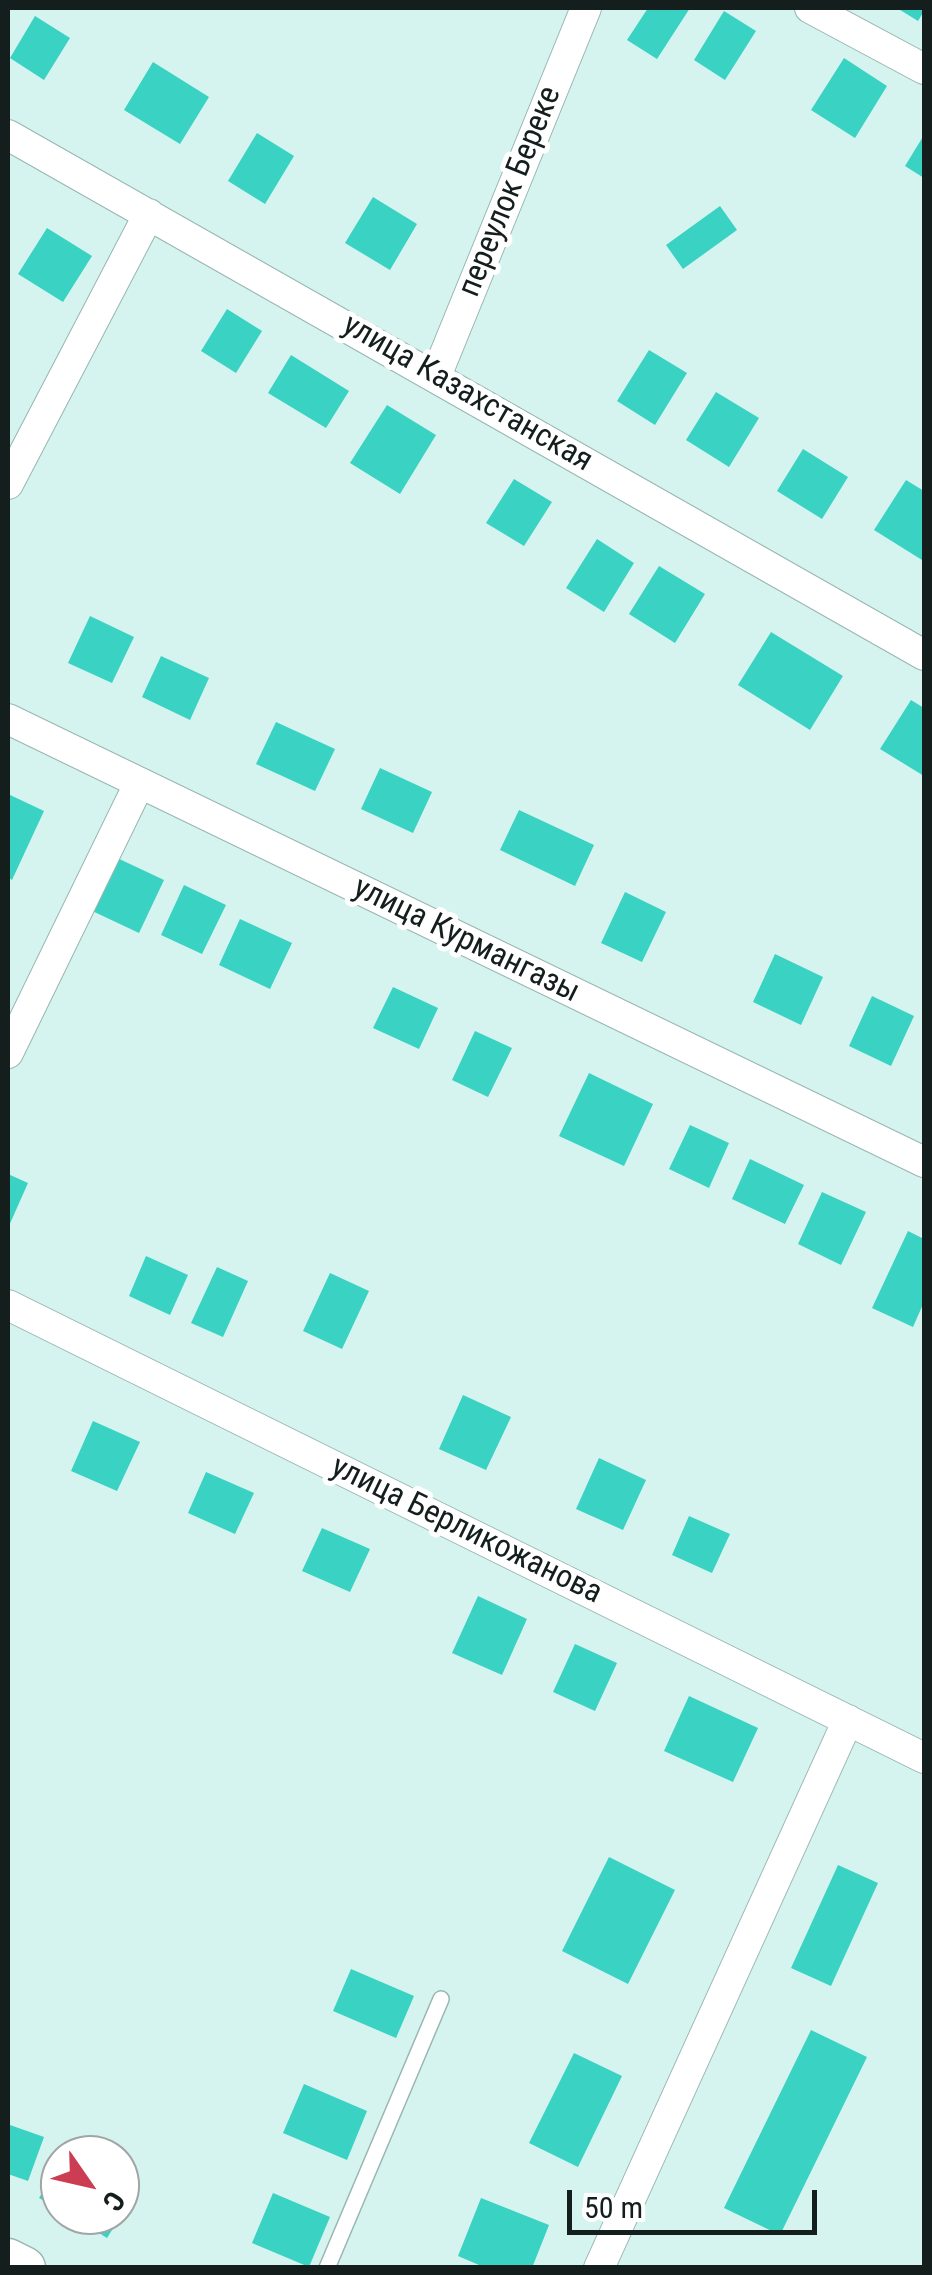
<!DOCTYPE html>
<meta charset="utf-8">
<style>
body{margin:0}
#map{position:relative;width:932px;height:2275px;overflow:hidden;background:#d5f4ef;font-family:"Roboto Condensed",sans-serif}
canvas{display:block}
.frame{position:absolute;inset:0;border:10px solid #131e1d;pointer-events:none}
.north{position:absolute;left:40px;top:2135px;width:100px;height:100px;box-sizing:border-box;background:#fff;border:2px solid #a1a5a5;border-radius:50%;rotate:124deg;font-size:28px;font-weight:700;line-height:40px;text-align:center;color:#131e1d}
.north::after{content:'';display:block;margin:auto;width:35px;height:45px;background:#cc3c52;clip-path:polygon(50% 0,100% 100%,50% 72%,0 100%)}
.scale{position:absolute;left:567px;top:2190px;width:250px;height:45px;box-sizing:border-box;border:5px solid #131e1d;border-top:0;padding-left:12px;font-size:30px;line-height:35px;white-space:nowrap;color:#131e1d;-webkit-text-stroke:8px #fff;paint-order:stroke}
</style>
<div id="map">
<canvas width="932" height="2275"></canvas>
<div class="frame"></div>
<div class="north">С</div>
<div class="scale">50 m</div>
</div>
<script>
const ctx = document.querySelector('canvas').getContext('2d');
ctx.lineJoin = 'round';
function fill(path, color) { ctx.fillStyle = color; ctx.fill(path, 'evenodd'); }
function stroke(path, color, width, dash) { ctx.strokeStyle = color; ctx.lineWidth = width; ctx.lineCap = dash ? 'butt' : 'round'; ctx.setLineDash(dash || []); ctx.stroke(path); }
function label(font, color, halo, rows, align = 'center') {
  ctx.font = font + ' "Roboto Condensed",sans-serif'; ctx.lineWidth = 10; ctx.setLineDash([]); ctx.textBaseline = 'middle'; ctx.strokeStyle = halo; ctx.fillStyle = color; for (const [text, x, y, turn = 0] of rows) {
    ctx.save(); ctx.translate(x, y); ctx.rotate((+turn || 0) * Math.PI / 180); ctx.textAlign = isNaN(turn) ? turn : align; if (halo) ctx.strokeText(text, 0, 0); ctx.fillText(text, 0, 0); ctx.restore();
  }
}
fill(new Path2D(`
 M648,8h42l-33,51 -30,-19z
 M897,8h27v3l-6,10z
 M724,11l32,20 -31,49 -31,-20z
 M35,16l35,22 -26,42 -34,-22z
 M844,58l43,28 -32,52 -44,-28z
 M153,62l56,35 -29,47 -56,-34z
 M257,133l37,23 -29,48 -37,-23z
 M924,135v43l-19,-12z
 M373,197l44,27 -27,46 -45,-27z
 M720,206l17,24 -54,39 -17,-24z
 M47,228l45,28 -29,46 -45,-28z
 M227,309l35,22 -26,42 -35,-22z
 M649,350l38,23 -32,52 -38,-24z
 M291,355l58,36 -23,37 -58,-35z
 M716,392l43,26 -30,49 -43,-27z
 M387,405l49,30 -36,59 -50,-31z
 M803,449l45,28 -26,42 -45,-28z
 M514,479l38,23 -28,44 -38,-23z
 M906,480l18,11 -2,69 -48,-30z
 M597,539l37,24 -30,49 -38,-24z
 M659,566l46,28 -30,49 -46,-29z
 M90,616l44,21 -22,46 -44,-20z
 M771,632l72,44 -33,54 -72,-45z
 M161,656l48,22 -19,42 -48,-23z
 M911,700l13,8v68l-44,-27z
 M276,722l59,27 -20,42 -59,-27z
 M380,768l52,24 -19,41 -52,-24z
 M8,794l36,17 -32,69 -4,-3z
 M519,810l75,35 -19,41 -75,-36z
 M113,856l51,24 -25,53 -51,-24z
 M184,885l42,20 -24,49 -41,-19z
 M625,892l41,20 -24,50 -41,-19z
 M240,919l52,24 -22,46 -51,-24z
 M775,954l48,23 -22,48 -48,-23z
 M393,987l45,21 -19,41 -46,-21z
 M872,996l42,20 -23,50 -42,-20z
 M475,1031l37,17 -24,49 -36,-17z
 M589,1073l64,31 -29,62 -65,-30z
 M690,1125l39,18 -20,45 -40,-19z
 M750,1159l54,26 -19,39 -53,-25z
 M8,1174l20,9 -20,45z
 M822,1192l44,20 -25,53 -43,-21z
 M908,1231l16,8v63l-11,25 -41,-19z
 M146,1256l42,19 -18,40 -41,-19z
 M217,1267l31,14 -25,56 -32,-14z
 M330,1273l39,18 -27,58 -39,-18z
 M463,1395l48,22 -25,53 -47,-21z
 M93,1421l47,21 -23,49 -46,-20z
 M599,1458l47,22 -23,50 -47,-21z
 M206,1472l48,21 -19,41 -47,-21z
 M689,1516l41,18 -18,39 -40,-18z
 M322,1528l48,21 -20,43 -48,-21z
 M478,1596l49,23 -25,56 -50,-22z
 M575,1644l42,19 -22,48 -42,-19z
 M689,1696l69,32 -25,54 -69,-31z
 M609,1857l66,33 -47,94 -66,-33z
 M838,1865l40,18 -47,103 -40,-18z
 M351,1969l63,27 -18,42 -63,-27z
 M811,2030l56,27 -87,178 -56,-27z
 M574,2053l48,23 -44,91 -49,-24z
 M304,2084l63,27 -20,49 -64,-27z
 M10,2125l34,12 -16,44 -20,-7z
 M60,2163v47l-21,-12z
 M120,2178l18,11 -31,49 -27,-17 4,-6h36z
 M273,2193l57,24 -21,50 -57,-24z
 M481,2198l68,27 -17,43h-46l-28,-12z`), '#39d2c3');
const lane = new Path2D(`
 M327,2268l114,-269`);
const street = new Path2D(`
 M810,8l114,61
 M8,135l916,520
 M436,376l150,-368
 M8,484l141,-270
 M8,719l916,443
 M8,1053l131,-269
 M8,1305l916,453
 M599,2268l249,-548`);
const secondary = new Path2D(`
 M8,2260l16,8`);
stroke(lane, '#99b6b2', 18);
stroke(street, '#99b6b2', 32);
stroke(secondary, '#99b6b2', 45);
stroke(lane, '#fff', 15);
stroke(street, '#fff', 30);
stroke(secondary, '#fff', 42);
label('32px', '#131e1d', '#fff', [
 ["переулок Береке",511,192,-68],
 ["улица Казахстанская",467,394,30],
 ["улица Курмангазы",466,941,26],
 ["улица Берликожанова",466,1531,26]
]);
</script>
